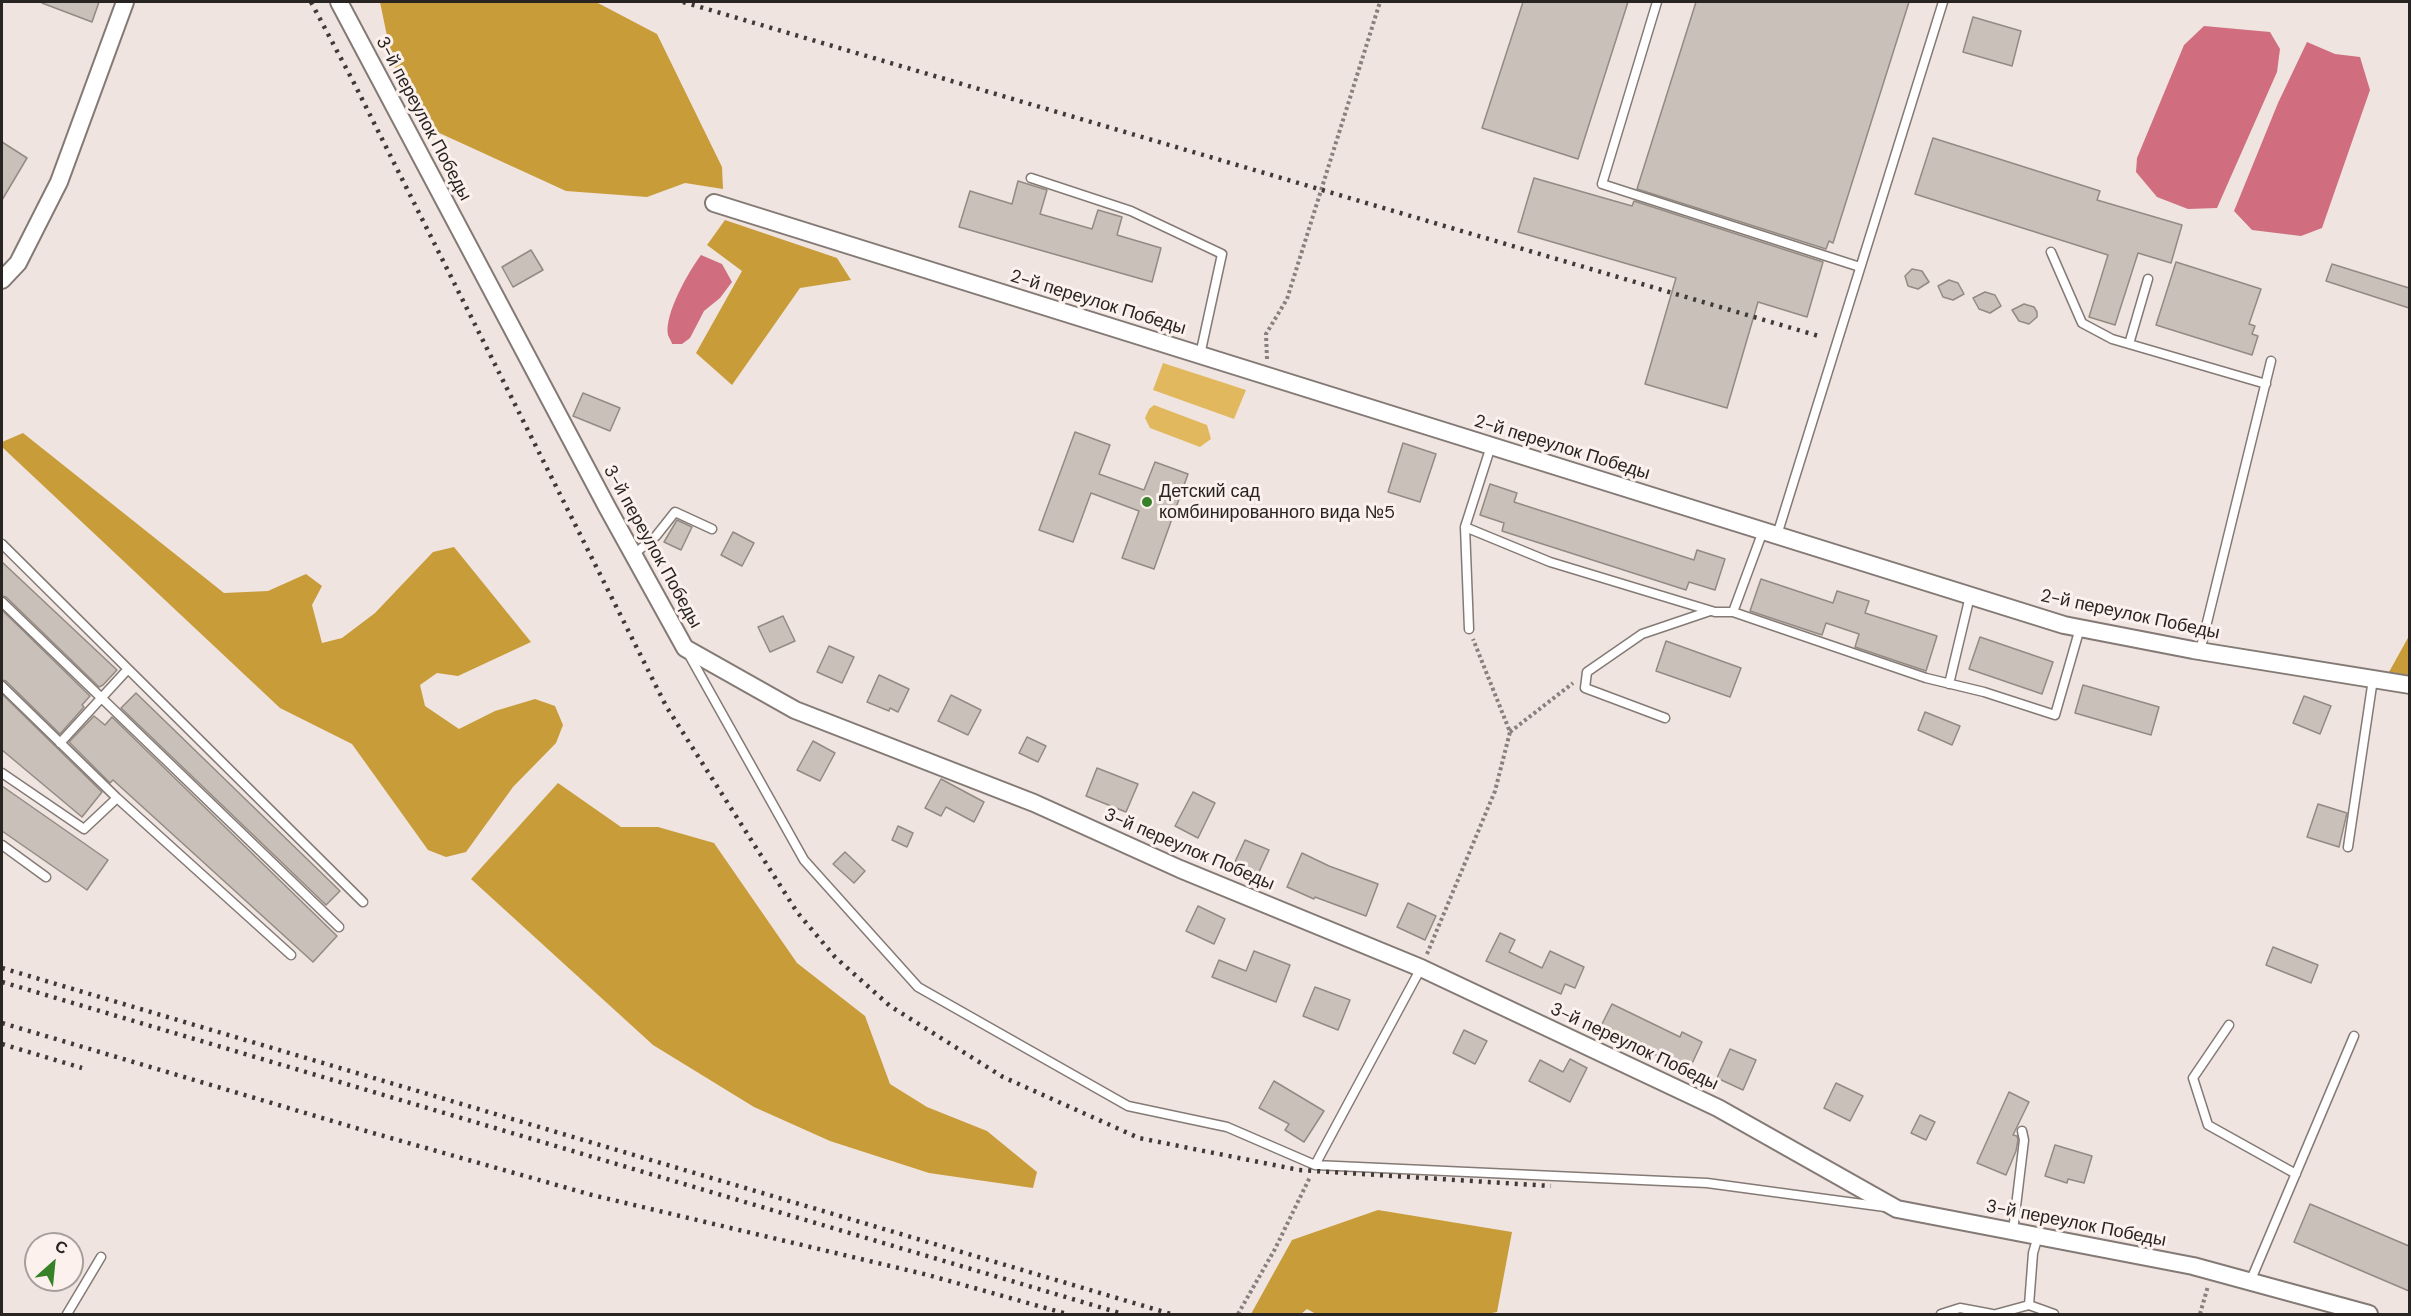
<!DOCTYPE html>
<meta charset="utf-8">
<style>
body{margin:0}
#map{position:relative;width:2411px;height:1316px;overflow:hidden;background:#efe4df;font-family:"DM Sans",sans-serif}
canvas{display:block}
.frame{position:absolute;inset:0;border:3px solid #282422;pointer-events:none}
.north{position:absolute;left:24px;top:1232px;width:60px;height:60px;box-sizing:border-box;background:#fcf1ec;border:2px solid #a79f9b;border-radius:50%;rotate:27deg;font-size:16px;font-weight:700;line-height:24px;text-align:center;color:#282422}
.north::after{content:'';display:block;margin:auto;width:21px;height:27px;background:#378128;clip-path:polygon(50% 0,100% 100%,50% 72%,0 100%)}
</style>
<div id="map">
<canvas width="2411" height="1316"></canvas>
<div class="frame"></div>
<div class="north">С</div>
</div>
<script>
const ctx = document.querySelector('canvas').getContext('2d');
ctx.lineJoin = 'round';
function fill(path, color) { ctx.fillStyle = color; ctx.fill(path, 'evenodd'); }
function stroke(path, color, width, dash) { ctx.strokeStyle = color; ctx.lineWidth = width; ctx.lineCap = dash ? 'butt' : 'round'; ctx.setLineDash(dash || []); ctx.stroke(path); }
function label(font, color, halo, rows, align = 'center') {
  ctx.font = font + ' "DM Sans",sans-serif'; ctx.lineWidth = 6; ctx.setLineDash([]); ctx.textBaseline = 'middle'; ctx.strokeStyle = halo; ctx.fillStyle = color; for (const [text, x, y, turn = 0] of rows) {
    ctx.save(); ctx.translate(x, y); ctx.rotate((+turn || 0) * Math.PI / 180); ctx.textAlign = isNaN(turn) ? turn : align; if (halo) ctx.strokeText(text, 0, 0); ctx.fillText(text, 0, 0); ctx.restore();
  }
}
fill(new Path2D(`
 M1163,363l83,27 -12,29 -81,-29z
 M1154,405l53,20 4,14 -11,8 -50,-19 -5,-10 4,-9z`), '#e2b85f');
fill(new Path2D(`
 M380,2h216l61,32 65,133 1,22 -38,-6 -38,14 -81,-6 -131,-60 -42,-66z
 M725,220l112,38 14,22 -51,8 -68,97 -36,-32 46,-82 -35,-26z
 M23,433l201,160 44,-2 38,-17 16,12 -10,19 10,38 20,-5 33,-25 58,-61 21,-5 77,95 -73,34 -21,-3 -17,12 5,21 34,23 36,-18 40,-12 20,7 8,19 -7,18 -43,44 -47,65 -20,5 -18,-7 -76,-106 -72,-36 -278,-261v-5z
 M2409,636v39l-20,-3z
 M558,783l63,44h37l56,16 83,120 68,53 25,68 37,23 60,24 50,41 -4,16 -104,-15 -99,-32 -76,-34 -101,-62 -182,-166z
 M1378,1210l134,22 -15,80 -10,2h-171l-9,-5 -6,5h-50l41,-74z`), '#c89c39');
fill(new Path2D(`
 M2204,26l66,6 10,17 -3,23 -60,136 -29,1 -31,-12 -21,-25 1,-14 47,-113z
 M2307,42l28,12 25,3 10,33 -48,138 -21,8 -49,-6 -18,-19 44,-108z
 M701,255l21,9 10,18 -12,16 -16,13 -14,27 -8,6h-10c0,-2 -4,-8 -4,-9 -4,-21 21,-64 33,-80z`), '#d06d7e');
const building = new Path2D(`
 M43,2h56l-7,20 -50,-19z
 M1523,2h105l-50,157 -96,-31z
 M1696,2h213l-76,241 -4,-2 -3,8 -189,-60z
 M1973,17l48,14 -9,35 -49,-14z
 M1933,138l167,53 -3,9 85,25 -11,38 -33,-10 -23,72 -26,-8 19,-62 -193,-61z
 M2,142l25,16 -25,42z
 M1534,178l98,28 2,-5 189,61 -16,55 -49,-15 -31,106 -82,-24 31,-106 -158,-46z
 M1018,181l29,9 -7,24 52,15 6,-19 24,7 -5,18 44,13 -9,34 -193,-55 11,-36 42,13z
 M531,250l12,20 -30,17 -11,-20z
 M2176,262l85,27 -12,35 6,2 -3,8 6,2 -6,19 -96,-30z
 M2332,264l77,24v20l-83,-27z
 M1912,269l10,2 7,11 -11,7 -10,-3 -3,-10z
 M1949,280l9,3 6,11 -11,6 -10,-3 -5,-11z
 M1985,292l10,3 6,11 -11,7 -11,-4 -6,-11z
 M2024,304l10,3 3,5v5l-8,7 -10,-3 -7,-11z
 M583,393l37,15 -10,23 -37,-15z
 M1075,432l35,13 -11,29 45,16 11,-28 33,12 -34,95 -32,-11 17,-47 -48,-18 -18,49 -34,-12z
 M1403,443l33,11 -16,48 -32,-10z
 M1490,484l27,9 -3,9 180,58 3,-10 28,9 -10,31 -26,-8 -3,8 -184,-59 2,-8 -24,-8z
 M677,520l15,7 -11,23 -17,-8z
 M733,532l21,11 -12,23 -21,-11z
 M2,562l115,108 -14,15 -4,2 -93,-90 -4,-1z
 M1761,579l72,24 4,-12 32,10 -4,12 72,23 -11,35 -71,-24 4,-13 -33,-11 -4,12 -72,-24z
 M2,610l88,86 -8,9 2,2 -24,27 -54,-53 -4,-1z
 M783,616l12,25 -25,11 -12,-25z
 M1980,637l73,25 -11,32 -73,-25z
 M1666,641l75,27 -11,29 -74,-26z
 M829,646l25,11 -12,26 -25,-11z
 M879,675l30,14 -11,23 -8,-4 -1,3 -22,-9z
 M2083,685l76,22 -8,28 -76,-22z
 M136,693l204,198 -14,14 -205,-197z
 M2,694l100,98 -20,25 -80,-67z
 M951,695l30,15 -13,25 -30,-14z
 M2304,696l27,10 -11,28 -27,-11z
 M1925,712l35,14 -8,19 -34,-15z
 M94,716l11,9 7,-8 225,219 -24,26 -200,-182 -3,3 -41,-41z
 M1027,737l19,9 -8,16 -19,-9z
 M813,741l22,12 -15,28 -23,-11z
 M1097,768l41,16 -12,28 -40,-16z
 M941,779l43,23 -10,20 -28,-15 -5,9 -16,-8z
 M2,786l106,74 -21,30 -85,-59z
 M1193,792l22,11 -17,35 -23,-12z
 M2318,804l29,9 -8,34 -32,-10z
 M898,826l15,7 -6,14 -15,-7z
 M1245,840l24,10 -11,24 -24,-10z
 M845,852l20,19 -11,12 -21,-19z
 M1302,853l27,13 49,18 -12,32 -51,-19 -1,2 -27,-12z
 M1408,903l28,13 -11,24 -28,-13z
 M1198,906l27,13 -11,25 -28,-13z
 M1500,933l15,7 -6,12 33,16 8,-17 34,16 -9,21 -10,-4 -4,10 -75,-33z
 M2273,947l45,18 -7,18 -45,-18z
 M1254,951l36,14 -14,37 -64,-25 7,-17 27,11z
 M1315,987l35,13 -12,30 -35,-14z
 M1612,1004l68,33 2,-5 20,10 -13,28 -46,-21 -2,5 -43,-22z
 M1464,1030l23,11 -12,23 -22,-11z
 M1730,1049l26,11 -13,30 -26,-12z
 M1570,1059l17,9 -17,34 -41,-21 11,-21 23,12z
 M1274,1081l50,30 -20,31 -19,-12 4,-6 -30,-16z
 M1836,1083l27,13 -13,25 -26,-13z
 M2009,1092l20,10 -16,33 4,1 1,4 -2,11 -10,24 -29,-12z
 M1920,1115l15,7 -9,18 -15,-7z
 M2055,1145l37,11 -8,27 -16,-4 -1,4 -22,-7z
 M2310,1204l99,42v45l-115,-49z`);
fill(building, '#c9c1b9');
stroke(building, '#928a83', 1.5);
const service = new Path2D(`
 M1657,2l-55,182 258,83
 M1031,178l100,33 91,43 -22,101
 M2051,252l31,71 30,16 154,45
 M2129,344l19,-65
 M1465,527l85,35 165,50h18l30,-81
 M1777,535l166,-533
 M2,544l361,358
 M633,555l23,-19 19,-24 37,17
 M2,602l337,325
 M1733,612l193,66 58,14 71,23 25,-87
 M1469,629l-4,-102 26,-81
 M2200,651l71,-290
 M688,653l116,207 114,127 210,119 99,21 88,38 392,18 178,24
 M1949,684l21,-88
 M2,686l115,112 174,157
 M1665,718l-80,-30 2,-16 55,-38 68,-23
 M60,743l68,-74
 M2,773l82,56 33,-31
 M2,845l44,32
 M2348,847l25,-168
 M2229,1025l-36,53 15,47 88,49
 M1315,1165l106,-197
 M2013,1231l11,-91 -2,-9
 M2038,1236l-5,17 -4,52 25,9
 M2250,1282l104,-246
 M67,1314l34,-57
 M1941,1314l19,-6 32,6
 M1996,1314l33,-9`);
const minor = new Path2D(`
 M339,2l268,505 78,141 110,62 239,93 146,66 241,99 297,140 179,101 296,57 176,48
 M714,203l1350,422 129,25 217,35
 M2,280l16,-17 41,-81 66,-180`);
stroke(service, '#847a75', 11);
stroke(minor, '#847a75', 20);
stroke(new Path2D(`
 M1267,359l-1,-25 21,-35 93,-297
 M1510,732l63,-49
 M1427,954l68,-163 15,-59 -37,-93
 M1238,1314l37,-65 35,-72
 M2200,1314l8,-28`), '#87807c', 4, [3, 3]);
stroke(service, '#fff', 8);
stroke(minor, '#fff', 16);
stroke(new Path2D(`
 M311,2l43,81 312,623 131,206 38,45 55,49 113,71 136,61 160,32 252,16
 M683,2l1139,335
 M2,968l1169,346
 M2,982l1121,332
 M2,1023l364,108 226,64 336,80 139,39
 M2,1044l80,24`), '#3f3a38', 4.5, [3, 6]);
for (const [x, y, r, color] of [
 [1147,502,6,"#378128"]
]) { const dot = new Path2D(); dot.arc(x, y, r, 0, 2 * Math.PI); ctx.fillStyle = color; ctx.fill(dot); stroke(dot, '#fcf1ec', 2); }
label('18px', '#282422', '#fcf1ec', [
 ["3-й переулок Победы",423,119,62],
 ["2-й переулок Победы",1098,303,17],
 ["2-й переулок Победы",1562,448,17],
 ["3-й переулок Победы",652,547,61],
 ["2-й переулок Победы",2130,615,12],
 ["3-й переулок Победы",1189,850,23],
 ["3-й переулок Победы",1634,1047,25],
 ["3-й переулок Победы",2076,1224,11]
]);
label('18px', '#282422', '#fcf1ec', [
 ["Детский сад",1159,492],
 ["комбинированного вида №5",1159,513]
], 'left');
</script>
